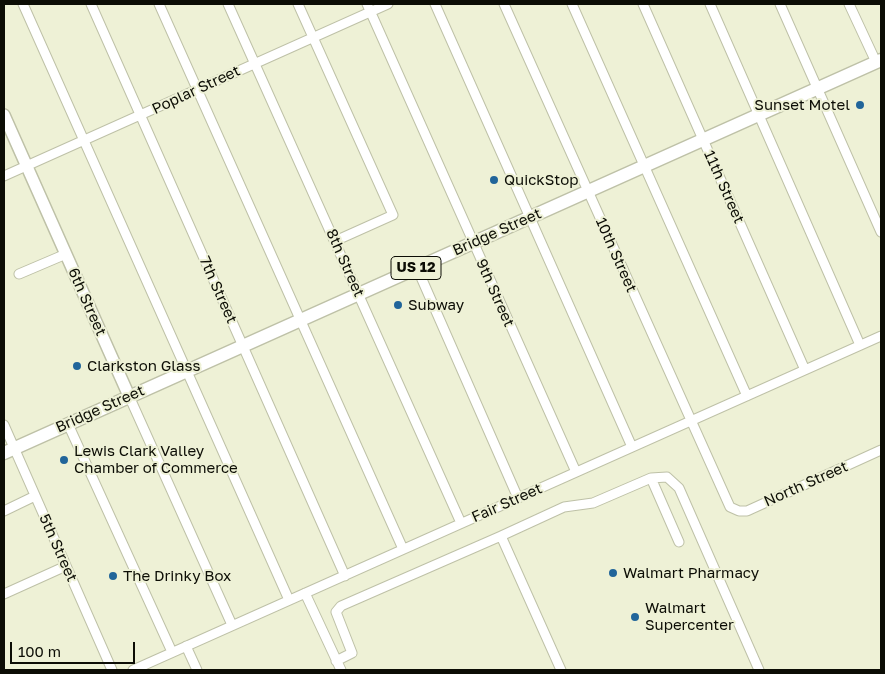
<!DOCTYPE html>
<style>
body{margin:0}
#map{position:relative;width:885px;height:674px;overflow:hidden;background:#eef1d6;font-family:"Golos Text",sans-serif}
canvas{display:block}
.frame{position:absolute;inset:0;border:5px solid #0c0d05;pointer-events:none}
.scale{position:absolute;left:10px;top:642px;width:125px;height:22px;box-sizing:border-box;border:2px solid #0c0d05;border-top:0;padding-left:6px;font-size:15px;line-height:18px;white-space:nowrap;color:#0c0d05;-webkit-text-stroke:4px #eef1d6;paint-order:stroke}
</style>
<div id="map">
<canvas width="885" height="674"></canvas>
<div class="frame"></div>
<div class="scale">100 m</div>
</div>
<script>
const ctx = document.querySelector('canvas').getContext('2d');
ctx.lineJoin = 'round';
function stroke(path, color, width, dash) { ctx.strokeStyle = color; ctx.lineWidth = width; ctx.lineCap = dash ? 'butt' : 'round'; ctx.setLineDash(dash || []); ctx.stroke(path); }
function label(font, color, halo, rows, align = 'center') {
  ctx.font = font + ' "Golos Text",sans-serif'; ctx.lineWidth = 4; ctx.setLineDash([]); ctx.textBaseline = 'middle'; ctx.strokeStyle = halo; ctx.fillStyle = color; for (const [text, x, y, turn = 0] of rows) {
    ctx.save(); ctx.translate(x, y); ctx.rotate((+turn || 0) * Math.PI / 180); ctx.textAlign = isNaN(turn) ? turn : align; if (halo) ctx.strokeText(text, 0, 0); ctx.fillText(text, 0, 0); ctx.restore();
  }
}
const minor = new Path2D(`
 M23,4l266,596
 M91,4l254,572
 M159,4l244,545
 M228,4l233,519
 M298,4l95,211 -58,26
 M367,4l209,468
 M435,4l197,443
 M504,4l226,503 9,4h8l134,-61
 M572,4l175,392
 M643,4l162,366
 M710,4l150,341
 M780,4l101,228
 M849,4l27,58
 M4,176l384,-172
 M417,268l101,230
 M19,274l47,-20
 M129,396l103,229
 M68,424l104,228
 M4,425l108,245
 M651,478l28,64
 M4,511l31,-15
 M501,536l63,-29 29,-4 58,-25 16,-1 12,11 80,182
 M305,593l36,77
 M4,594l62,-28
 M186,646l11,24
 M336,661l16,-8 -16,-41 5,-6 160,-70 60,134
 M133,670l748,-334`);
const major = new Path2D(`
 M4,115l125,281`);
const highway = new Path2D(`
 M4,453l877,-393`);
stroke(minor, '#bec1a7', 11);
stroke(major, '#bec1a7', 14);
stroke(highway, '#bec1a7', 15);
stroke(minor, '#fff', 9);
stroke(major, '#fff', 11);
stroke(highway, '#fff', 12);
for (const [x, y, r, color] of [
 [860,105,5,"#21659a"],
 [494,180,5,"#21659a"],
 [398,305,5,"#21659a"],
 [77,366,5,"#21659a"],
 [64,460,5,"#21659a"],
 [613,573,5,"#21659a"],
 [113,576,5,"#21659a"],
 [635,617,5,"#21659a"]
]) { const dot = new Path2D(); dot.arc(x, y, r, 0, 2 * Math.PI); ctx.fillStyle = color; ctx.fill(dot); stroke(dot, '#eef1d6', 2); }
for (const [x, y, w] of [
 [416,268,50]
]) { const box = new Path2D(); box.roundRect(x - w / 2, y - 11.5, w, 23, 4); ctx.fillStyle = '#eef1d6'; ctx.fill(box); stroke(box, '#0c0d05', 1); }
label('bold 14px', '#0c0d05', null, [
 ["US 12",416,268]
]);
label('15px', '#0c0d05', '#eef1d6', [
 ["Poplar Street",196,90,-25],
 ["11th Street",724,187,66],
 ["Bridge Street",497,232,-24],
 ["10th Street",616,255,66],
 ["8th Street",345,263,66],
 ["7th Street",218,290,66],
 ["9th Street",495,293,66],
 ["6th Street",87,302,66],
 ["Bridge Street",100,409,-24],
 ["North Street",806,484,-24],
 ["Fair Street",507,503,-24],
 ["5th Street",58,548,66]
]);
label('15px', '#0c0d05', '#eef1d6', [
 ["Sunset Motel",850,105,"right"],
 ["QuickStop",504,180],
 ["Subway",408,305],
 ["Clarkston Glass",87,366],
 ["Lewis Clark Valley",74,451],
 ["Chamber of Commerce",74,468],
 ["Walmart Pharmacy",623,573],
 ["The Drinky Box",123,576],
 ["Walmart",645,608],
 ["Supercenter",645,625]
], 'left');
</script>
